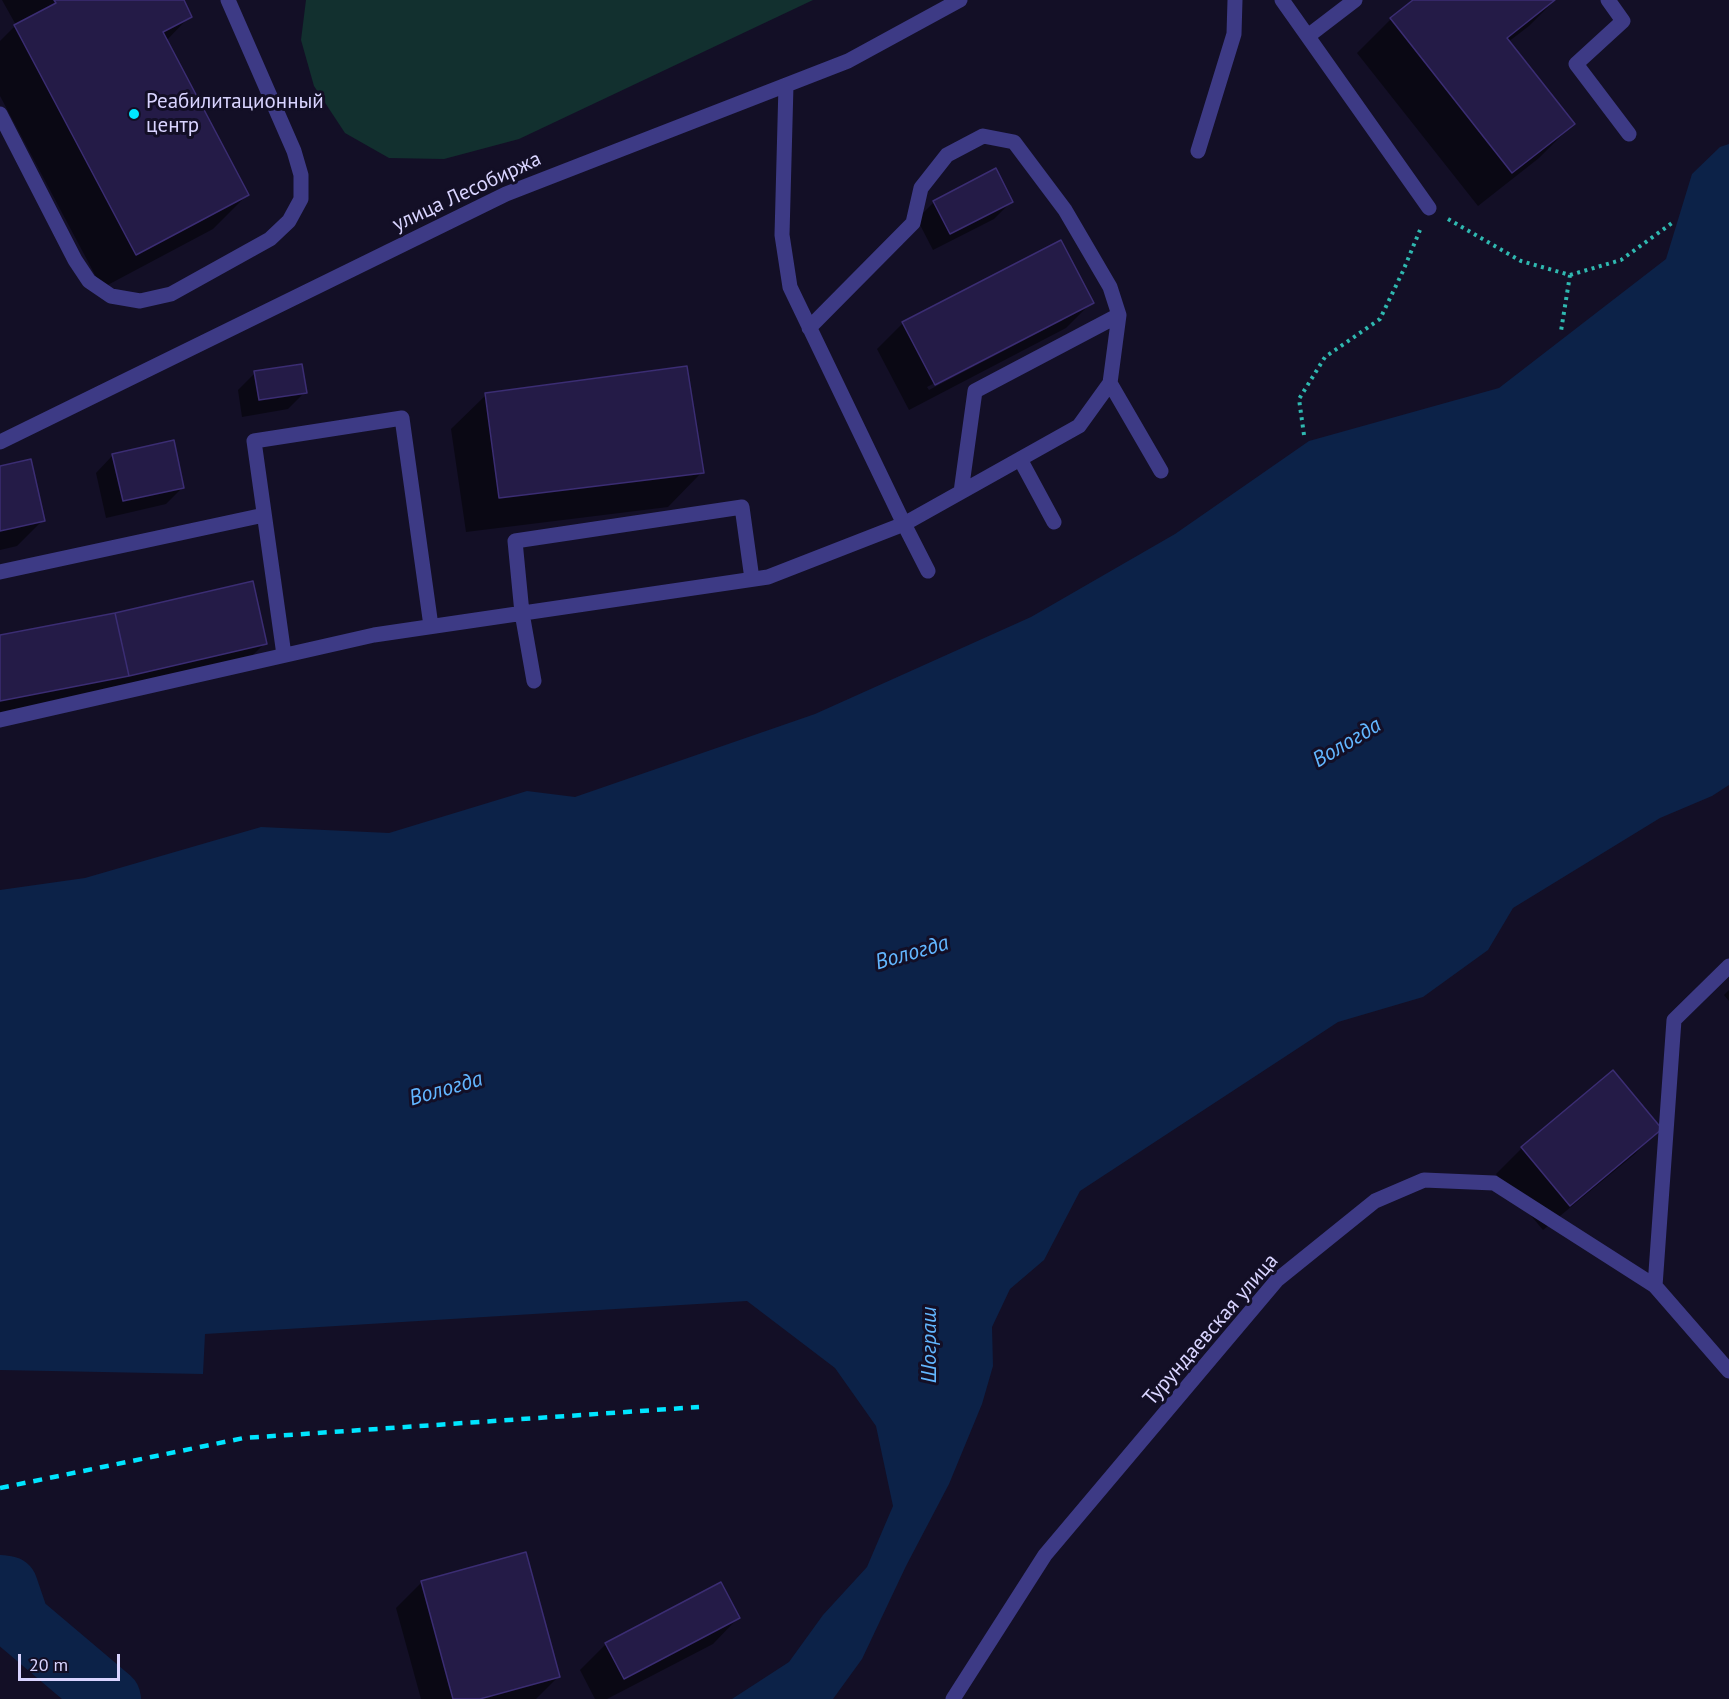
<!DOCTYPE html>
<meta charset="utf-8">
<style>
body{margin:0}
#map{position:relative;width:1729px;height:1699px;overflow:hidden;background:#130f26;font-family:"PT Sans",sans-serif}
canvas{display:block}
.scale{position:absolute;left:18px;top:1654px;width:102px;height:27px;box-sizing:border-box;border:3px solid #d9d4ff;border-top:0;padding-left:8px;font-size:18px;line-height:21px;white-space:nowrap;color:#d9d4ff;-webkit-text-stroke:4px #130f26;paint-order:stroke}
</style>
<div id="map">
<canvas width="1729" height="1699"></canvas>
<div class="scale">20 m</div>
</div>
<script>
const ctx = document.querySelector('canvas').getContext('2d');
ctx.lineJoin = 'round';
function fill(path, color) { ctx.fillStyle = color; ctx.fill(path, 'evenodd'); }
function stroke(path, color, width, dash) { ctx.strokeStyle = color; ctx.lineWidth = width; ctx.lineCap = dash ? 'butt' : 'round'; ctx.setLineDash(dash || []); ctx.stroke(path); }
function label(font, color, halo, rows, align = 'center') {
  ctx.font = font + ' "PT Sans",sans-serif'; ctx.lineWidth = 6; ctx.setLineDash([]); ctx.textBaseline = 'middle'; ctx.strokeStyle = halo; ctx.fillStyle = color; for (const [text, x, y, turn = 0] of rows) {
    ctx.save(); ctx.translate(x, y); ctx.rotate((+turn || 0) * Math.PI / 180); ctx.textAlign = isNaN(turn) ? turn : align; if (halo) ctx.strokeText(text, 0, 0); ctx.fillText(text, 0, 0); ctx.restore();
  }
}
fill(new Path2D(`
 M306,0h507l-294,139 -75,20 -55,-1 -44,-25 -31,-47 -13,-46z`), '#12302f');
fill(new Path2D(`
 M1729,144v641l-17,11 -52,22 -147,90 -25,42 -65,47 -85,25 -258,169 -36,69 -34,29 -18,38 1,39 -11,38 -33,80 -43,82 -44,93 -29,40h-101l57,-37 34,-47 44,-48 26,-61 -17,-80 -41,-58 -88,-67 -542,33 -2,40 -203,-4v-480l85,-12 176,-51 128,6 138,-42 48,6 240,-83 216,-97 144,-83 134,-93 190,-53 167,-129 26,-85 28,-27z
 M19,1622l38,19 75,58h-60l-29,-29z`), '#0c2248');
fill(new Path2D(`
 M2,0h180l8,16 -24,25 81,154 -34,34 -111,59 -102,-192v-55l16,-16z
 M1415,0h140l-26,26 -21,16 65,82 -34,34 -61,48 -121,-153 34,-34z
 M934,202h77l-17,17 -61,31 -16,-31z
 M1092,302l-26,26 -157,82 -32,-61 26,-26zM1063,317v3l-134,70 -2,-3z
 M255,373l50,19 -17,17 -46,8 -4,-27z
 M486,395l216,77 -34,35 -202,25 -15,-103z
 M113,455l70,32 -17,17 -60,14 -10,-45z
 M0,468l43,52 -26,26 -17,4z
 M0,636l265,7 -26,26 -239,52z
 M1729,990v11l-5,-6z
 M1660,1128l-25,26 -92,76 -47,-56 26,-26z
 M422,1582l136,95 -22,22h-115l-25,-91z
 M738,1618l-25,26 -106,55h-12l-15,-29 26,-26z`), '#0007');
stroke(new Path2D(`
 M0,1586l7,1 12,35 91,77`), '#0c2248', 62);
const building = new Path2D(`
 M54,0h130l8,17 -29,15 86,163 -113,60 -122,-230 42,-22z
 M1413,0h142l-48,38 68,86 -63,49 -122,-155z
 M996,168l17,34 -63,32 -17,-33z
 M1061,240l33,63 -159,82 -33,-63z
 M302,364l5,29 -48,7 -5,-29z
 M687,366l17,107 -205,25 -14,-105z
 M174,440l10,48 -61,13 -11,-47z
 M31,459l14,62 -45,10v-65z
 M253,581l14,63 -138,32 -14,-63z
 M115,613l14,63 -129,25v-66z
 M1613,1070l49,59 -92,77 -49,-59z
 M526,1552l34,125 -80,22h-27l-32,-118z
 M721,1582l19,36 -116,61 -19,-36z`);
fill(building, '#241b47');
stroke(building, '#3b2d73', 1.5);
stroke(new Path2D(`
 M1448,219l73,42 49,14 -9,56
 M1570,275l51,-15 51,-37
 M1304,435l-5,-36 26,-42 55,-38 23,-48 17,-41`), '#2fb8b0', 4, [3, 4.5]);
stroke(new Path2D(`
 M1282,0l147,208
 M1608,0l15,21 -47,43 53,70
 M1308,36l47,-36
 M0,114l75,146 14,21 22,15 29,5 31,-7 99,-55 19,-18 12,-22v-24l-7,-24 -66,-151
 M1198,151l36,-117 1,-34
 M809,328l104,-105 8,-35 26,-33 36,-19 31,6 51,68 45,77 9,28 -9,68 -31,43 -175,98 24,47
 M1110,383l51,88
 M0,442l506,-248 342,-133 112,-61
 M1020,459l34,63
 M961,492l14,-101 144,-76
 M0,572l264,-57
 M284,655l-30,-214 148,-23 29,208
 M534,681l-12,-68 -7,-72 227,-34 10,72
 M0,720l374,-85 394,-58 136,-53 -114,-237 -8,-52 4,-150
 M1655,1286l19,-266 55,-54
 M953,1699l92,-144 232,-275 98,-79 49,-21 70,3 161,103 74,85`), '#3d3a85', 15);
stroke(new Path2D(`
 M0,1488l244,-50 455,-31`), '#00e5ff', 4.5, [9, 8]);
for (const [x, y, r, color] of [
 [134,114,6,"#00e5ff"]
]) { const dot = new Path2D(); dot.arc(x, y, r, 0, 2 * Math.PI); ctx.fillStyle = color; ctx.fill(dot); stroke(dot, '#130f26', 2); }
label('21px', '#d9d4ff', '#130f26', [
 ["Реабилитационный",146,102],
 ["центр",146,126]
], 'left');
label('21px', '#d9d4ff', '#130f26', [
 ["улица Лесобиржа",467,192,-25],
 ["Турундаевская улица",1211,1330,-49]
]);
label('italic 22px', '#62b6ff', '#130f26', [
 ["Вологда",1347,743,-31],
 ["Вологда",912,953,-16],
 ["Вологда",446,1089,-16],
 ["Шограш",930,1345,-90]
]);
</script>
